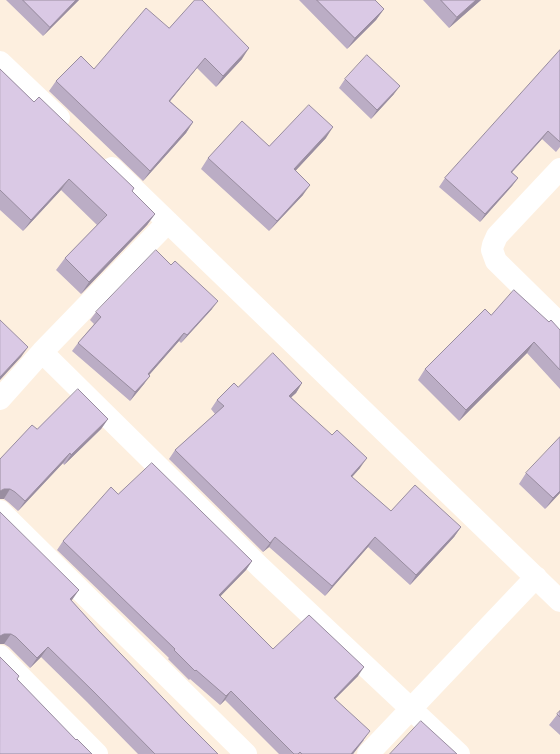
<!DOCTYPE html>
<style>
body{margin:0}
canvas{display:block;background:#fdefdf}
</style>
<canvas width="560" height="754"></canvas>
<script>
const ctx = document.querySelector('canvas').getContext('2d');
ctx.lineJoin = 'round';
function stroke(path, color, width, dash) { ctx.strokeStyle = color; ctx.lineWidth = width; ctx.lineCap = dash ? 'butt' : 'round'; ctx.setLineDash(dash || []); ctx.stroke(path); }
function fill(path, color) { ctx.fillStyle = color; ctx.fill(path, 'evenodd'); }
stroke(new Path2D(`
 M0,62l59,56
 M112,168l448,433
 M560,169l-63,67 -4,9 -1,5 4,11 64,63
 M42,352l218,215 199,187
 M0,399l42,-47 126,-130
 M0,511l246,243
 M0,656l97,98
 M368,754l168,-177`), '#fff', 22);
fill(new Path2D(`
 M6,0h73l-36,36z
 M299,0h76l9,9 -8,11 -29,29z
 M423,0h58l-32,28z
 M169,28l73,31 -26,28 -19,-19 -27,33 23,21 -7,11 -43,48 -94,-90 7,-10 38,-12z
 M560,50v97l-4,5 -14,-13 -30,33 6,6 -6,8 -32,36 -41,-35 6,-9z
 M0,69l34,33 100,86 -2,3 23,23 -8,11 -66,69 -25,-24 9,-12 32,-33 -36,-35 -38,41 -23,-21z
 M345,79l49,15 -23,25 -32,-31z
 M326,138l-31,33 8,24 -34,36 -68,-62 7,-11 61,-12z
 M212,309l-31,34 -2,-2 -30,34 -5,9 -14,17 -58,-50 6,-8 16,-19 -4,-4 6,-8z
 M491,315l58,7 11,8v59l-33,-36 -68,68 -41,-41 7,-11z
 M302,383l-6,10 -5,4 69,71 -8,9 39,34 70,16 -7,10 -44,48 -42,-38 -43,49 -56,-49 -6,5 -94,-93 6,-9 40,-36 -4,-5 6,-9 21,-13z
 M108,419l-7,10 -37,36 -1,-2 -45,48 -10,-9 -4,-3 33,-70z
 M526,473l34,20 -15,16 -26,-25z
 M118,494l134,67 -6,9 -26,26 53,53 85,27 -23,23 29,41 -11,14h-74l-54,-54 -5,5 -30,-26 -1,1 -21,-21 1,-1 -112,-108 6,-9z
 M0,512l72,89 27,30 85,89 34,34h-80l-51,-52 -46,-45 -11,11 -21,-21 -5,-3h-4z
 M560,711v24l-11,-10z`), '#bbadc5');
fill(new Path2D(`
 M76,0h3l-36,36 7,-9z
 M476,0h5l-32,28 8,-11z
 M384,9l-8,11 -29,29 8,-11z
 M249,48l-7,11 -26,28 7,-11z
 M205,58l-8,10 -35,43 7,-10z
 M400,86l-6,8 -23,25 6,-9z
 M193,122l-7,11 -43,48 7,-10z
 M333,127l-7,11 -39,42 7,-11z
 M548,131l-6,8 -37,41 6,-8z
 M518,178l-6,8 -32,36 5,-8z
 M69,179l-8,11 -38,41 8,-11z
 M310,185l-7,10 -34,36 8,-10z
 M155,214l-8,11 -66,69 8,-12z
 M218,301l-6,8 -31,34 6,-8z
 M184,333l-5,8 -36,41 5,-8z
 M534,342l-7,11 -68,68 7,-11z
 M28,347l-7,10 -21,23v-3z
 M150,376l-6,8 -14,17 5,-9z
 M302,383l-6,10 -13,12 6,-9z
 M108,419l-7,10 -37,36 7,-10z
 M70,453l-7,10 -45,48 7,-10z
 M367,458l-7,10 -16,18 7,-10z
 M4,489h6l-6,10h-4v-8z
 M560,491v2l-15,16 8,-11z
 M461,527l-7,10 -44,48 6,-10z
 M275,537l-6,10 -6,5 7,-9z
 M375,537l-7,10 -43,49 7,-10z
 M252,561l-6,9 -33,34 6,-9z
 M79,590l-7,10 -9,9 7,-10z
 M4,634h7l-7,10h-4v-8z
 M48,647l-7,10 -11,11 7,-10z
 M364,667l-6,9 -31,31 7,-9z
 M231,691l-6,9 -5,5 6,-9z
 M370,731l-14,19 -3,4h-2z`), '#998da0');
const building = new Path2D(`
 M23,0h53l-26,27z
 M195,0h7l47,48 -26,28 -18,-18 -36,43 24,21 -43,49 -94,-90 25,-25 13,13 52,-61 23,20z
 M317,0h58l9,9 -29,29z
 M441,0h35l-19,17z
 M560,50v92l-12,-11 -37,41 7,6 -33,36 -40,-36z
 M367,55l33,31 -23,24 -32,-31z
 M0,69l34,33 5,-5 95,91 -2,3 23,23 -66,68 -24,-24 42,-43 -38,-36 -38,41 -31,-30z
 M309,105l24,22 -39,42 16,16 -33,36 -69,-63 34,-37 27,25z
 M156,250l15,15 4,-4 43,40 -31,34 -3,-2 -36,41 2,2 -15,16 -57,-49 23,-26 -5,-5z
 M514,290l35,32 2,-2 9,10v40l-26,-28 -68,68 -41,-41 60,-60 6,6z
 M0,320l28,27 -28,30z
 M273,353l29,30 -13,13 43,39 5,-5 30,28 -16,18 40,35 24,-26 46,42 -45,48 -41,-38 -43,49 -57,-49 -5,6 -95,-93 49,-44 -7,-6 17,-17 4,4z
 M78,389l30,30 -37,36 -1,-2 -45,48 -10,-9 -5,-3h-6l-4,2v-32l32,-34 5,4z
 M560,437v54l-7,7 -27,-25z
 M152,463l100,98 -33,34 54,54 36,-34 55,52 -30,31 36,33 -8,10 -11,13h-49l-2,-2 -2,2h-4l-63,-63 -5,5 -30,-26 -1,1 -21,-21 1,-1 -112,-108 48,-54 7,7z
 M0,512l79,78 -9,9 29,32 85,89 34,34h-63l-61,-62 -46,-45 -11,11 -21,-21 -5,-3h-7l-4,2z
 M0,657l19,19 -2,3 59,61 1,-1 15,15h-92z
 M560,711v6l-3,-3z
 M421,721l36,33h-67z`);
fill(building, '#dac9e5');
stroke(building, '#998da0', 1);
</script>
